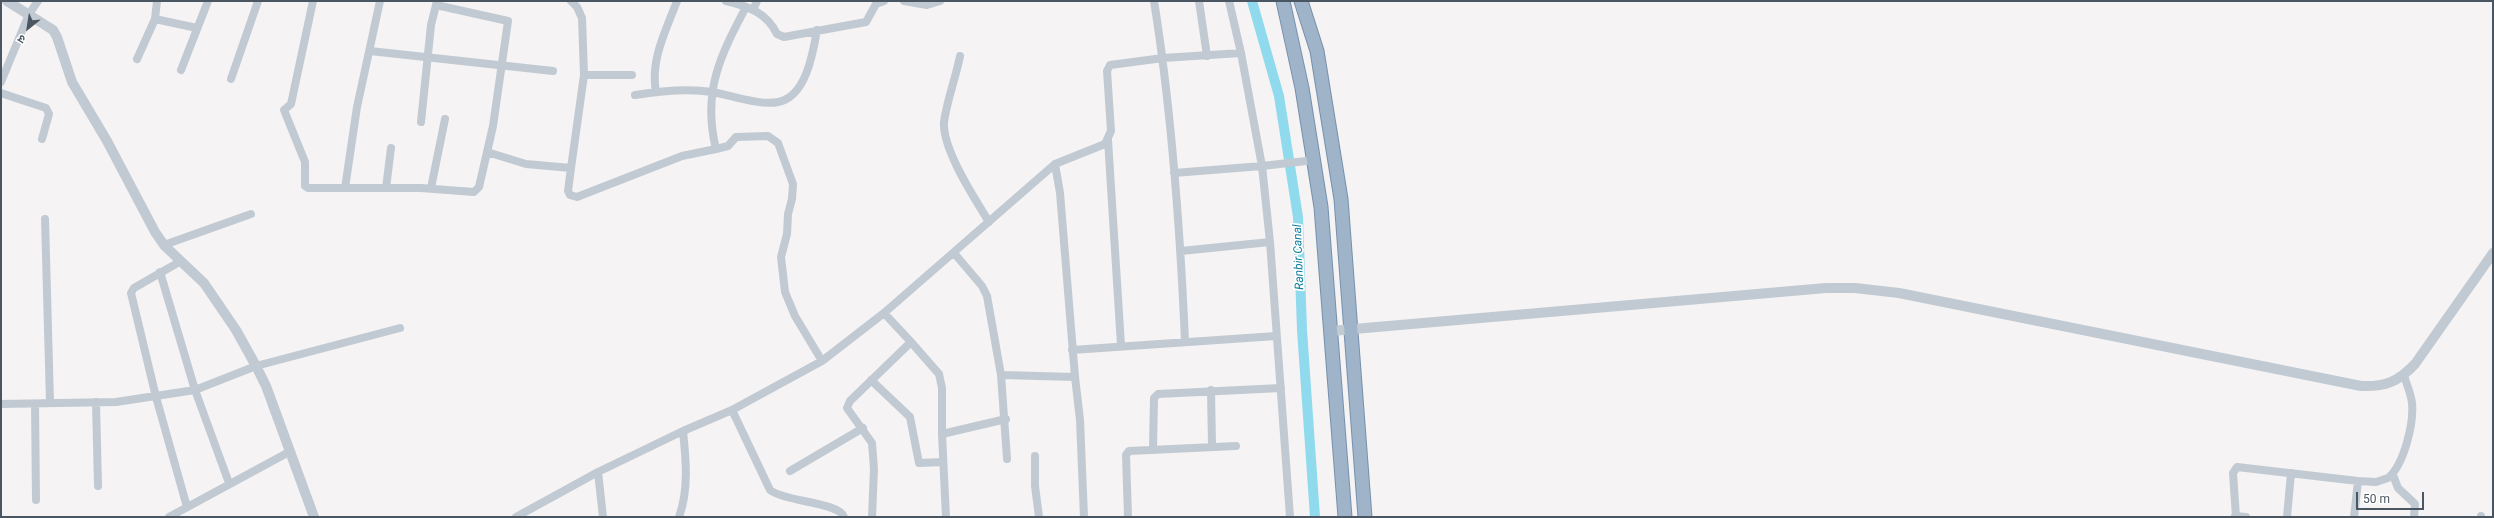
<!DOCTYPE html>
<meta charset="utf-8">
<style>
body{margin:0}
#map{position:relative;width:2494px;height:518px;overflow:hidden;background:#f5f3f3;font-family:Roboto,"Noto Sans Devanagari",sans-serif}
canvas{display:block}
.frame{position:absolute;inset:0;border:2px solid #4a5661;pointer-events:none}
.north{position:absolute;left:8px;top:8px;width:40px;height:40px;-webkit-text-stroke:3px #fff;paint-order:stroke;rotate:210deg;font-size:11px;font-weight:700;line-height:16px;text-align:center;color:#4a5661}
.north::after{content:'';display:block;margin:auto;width:14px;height:18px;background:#4a5661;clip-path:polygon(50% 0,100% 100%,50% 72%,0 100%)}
.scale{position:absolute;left:2356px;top:492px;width:68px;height:18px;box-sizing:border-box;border:2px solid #4a5661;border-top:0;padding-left:5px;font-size:12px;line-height:14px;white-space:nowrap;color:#4a5661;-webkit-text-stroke:3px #fff;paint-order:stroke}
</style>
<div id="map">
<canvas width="2494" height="518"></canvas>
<div class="frame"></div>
<div class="north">उ</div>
<div class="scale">50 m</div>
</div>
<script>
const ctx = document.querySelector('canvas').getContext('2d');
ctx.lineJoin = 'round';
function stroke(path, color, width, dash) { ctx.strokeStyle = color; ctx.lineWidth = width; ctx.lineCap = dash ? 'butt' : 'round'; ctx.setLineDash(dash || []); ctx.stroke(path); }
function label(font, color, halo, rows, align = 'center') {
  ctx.font = font + ' Roboto,sans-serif'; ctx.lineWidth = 3.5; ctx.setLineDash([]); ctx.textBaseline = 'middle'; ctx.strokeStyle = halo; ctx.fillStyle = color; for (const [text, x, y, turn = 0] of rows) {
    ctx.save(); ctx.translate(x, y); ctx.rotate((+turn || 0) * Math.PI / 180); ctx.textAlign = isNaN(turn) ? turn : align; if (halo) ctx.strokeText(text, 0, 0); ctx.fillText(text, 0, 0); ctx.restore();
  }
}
stroke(new Path2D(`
 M1252,1l27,95 19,121 4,113 13,187`), '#90daee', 10);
const trunk = new Path2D(`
 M1283,1l19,87 19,119 24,310
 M1301,1l16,50 24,148 24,318`);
stroke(trunk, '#7690ad', 15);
stroke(new Path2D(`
 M313,1l-22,103 -7,6 21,52v24l3,2h113l53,4 5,-5 14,-61 15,-105 -72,-16 1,-4
 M726,1c22,5 41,12 51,33l7,3 82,-15 10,-18 8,-3
 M904,1l23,4 13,-4
 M1154,1c18,112 26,226 31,340
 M1199,1l8,55
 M1229,1l12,52
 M753,10l4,-9
 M155,19l42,9
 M370,51l183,20
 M960,56c-4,21 -13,44 -16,66 -2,27 31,77 45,100
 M137,59l18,-40 2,-18
 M181,70l27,-69
 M584,75h48
 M231,79l27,-78
 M1,82l28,-68 9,-13
 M656,92c-6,-32 10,-62 21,-91
 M1,93l45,15 3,6 -7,25
 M635,95c25,-4 51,-7 77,-3 18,3 49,14 66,10 28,-5 35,-49 39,-72
 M421,122l10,-97 5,-20
 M1108,140l13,205
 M716,149l12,-3 8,-9 32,-1 10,7 15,41 -1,15 -4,15 -1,20 -6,23 4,35 10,24 27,45
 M487,152l39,12 45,4 13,-93 -2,-57 -5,-11 -6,-6
 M1055,164l5,29 15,184 5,43 4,97
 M571,168l-3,23 2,4 7,2 105,-41 34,-7c-14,-57 4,-93 30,-142
 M1174,173l88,-7 8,76 20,275
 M345,188l12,-81 23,-106
 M386,188l5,-40
 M431,188l14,-69
 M45,219l5,183
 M164,245l87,-31
 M1181,251l89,-9
 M954,253l28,33 5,10 14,79 6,84
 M181,261l-47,27 -3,5 25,104 31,110
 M160,272l35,118 34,93
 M911,342l28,32 3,14v46
 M1072,350l204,-14
 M1001,375l74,2
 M871,380l39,37 9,46 24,-1
 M1211,390l1,56
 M96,402l2,84
 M1,404l115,-2 79,-12 61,-24 144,-38
 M35,404l1,96
 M732,410l38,80c15,12 69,12 74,27
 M1153,449l1,-51 4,-4 123,-6
 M1035,456v30l4,31
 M790,471l73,-43
 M598,472l5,45
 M2393,475l5,13 17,16 -1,13
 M2235,516l11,1
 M169,517l120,-65
 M516,517l82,-45 85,-41
 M679,517c10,-28 7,-57 4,-86l49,-21 90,-49 62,-48 171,-149 50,-20 6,-13 -4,-60 3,-6 53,-7 78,-5 21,113 53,-6
 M872,517l2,-48 -2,-26 -25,-35 3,-7 61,-59 -27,-29
 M946,517l-4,-83 64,-15
 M1128,517l-2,-62 3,-4 107,-5
 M2236,517l-3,-44 4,-6 121,14 18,1 12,-4c16,-13 26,-55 24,-75 -1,-9 -5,-18 -8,-27
 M2287,517l4,-44
 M2354,517l4,-36
 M2481,517v-1`), '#c1cad2', 8);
stroke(new Path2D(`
 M7,1l46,29 4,7 15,45 35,59 48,91 9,13 40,38 32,47 20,36 10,20 48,131
 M1331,331l495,-43h29l44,5 462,93c24,1 37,-4 54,-22l78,-111`), '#c1cad2', 10);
stroke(trunk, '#9fb4c9', 13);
label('italic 12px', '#0c7c9b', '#fff', [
 ["Ranbir Canal",1299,257,-92]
]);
</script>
